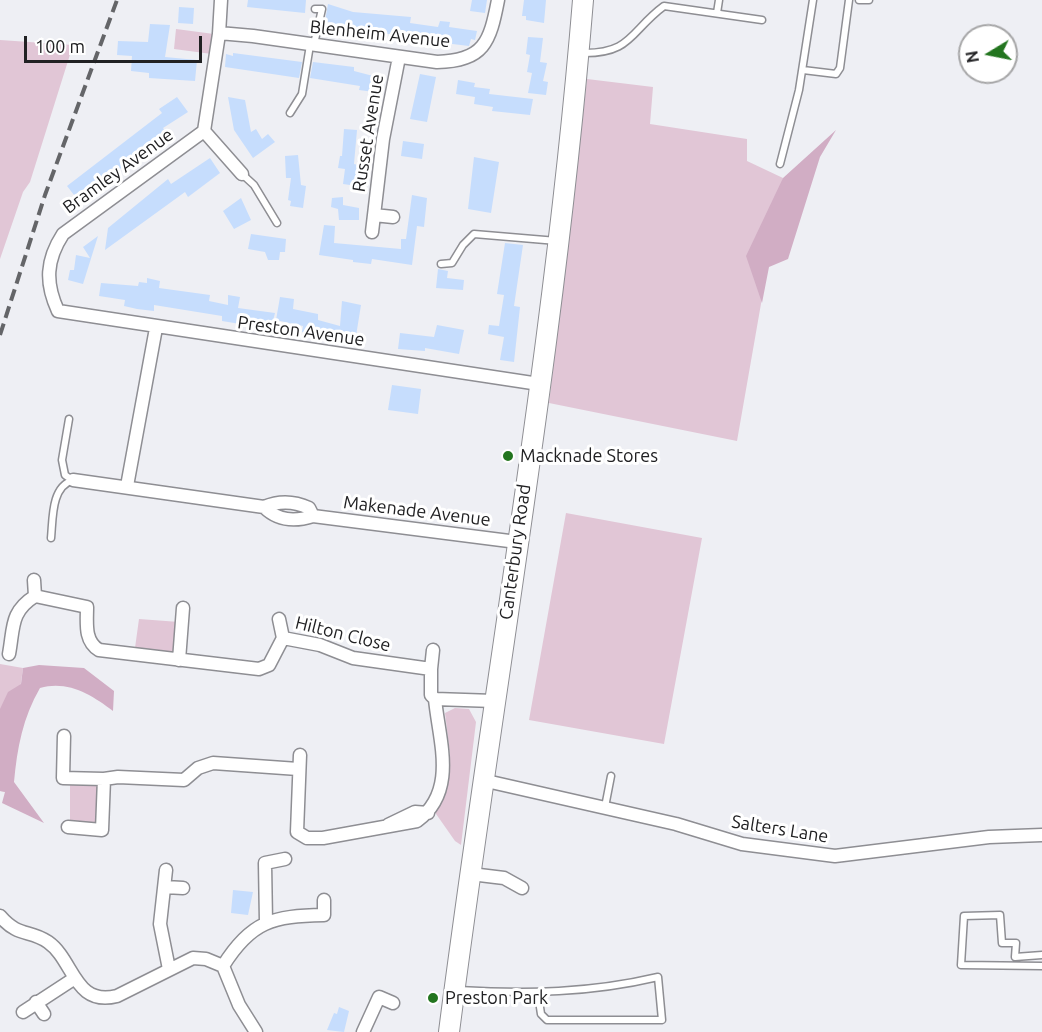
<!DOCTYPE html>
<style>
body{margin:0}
#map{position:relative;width:1042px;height:1032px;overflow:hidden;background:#eeeff4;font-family:Ubuntu,sans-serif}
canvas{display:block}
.north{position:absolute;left:958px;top:24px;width:60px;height:60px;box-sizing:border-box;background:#fff;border:2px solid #a6a6a7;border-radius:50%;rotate:260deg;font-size:16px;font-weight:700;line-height:24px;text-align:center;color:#212123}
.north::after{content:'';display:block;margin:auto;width:21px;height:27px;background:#23751f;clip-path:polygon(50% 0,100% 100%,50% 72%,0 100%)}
.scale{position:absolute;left:24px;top:36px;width:178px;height:27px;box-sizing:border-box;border:3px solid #212123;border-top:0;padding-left:8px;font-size:18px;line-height:21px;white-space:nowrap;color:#212123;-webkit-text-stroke:4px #fff;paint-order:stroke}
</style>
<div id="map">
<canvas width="1042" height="1032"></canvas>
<div class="north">N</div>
<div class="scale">100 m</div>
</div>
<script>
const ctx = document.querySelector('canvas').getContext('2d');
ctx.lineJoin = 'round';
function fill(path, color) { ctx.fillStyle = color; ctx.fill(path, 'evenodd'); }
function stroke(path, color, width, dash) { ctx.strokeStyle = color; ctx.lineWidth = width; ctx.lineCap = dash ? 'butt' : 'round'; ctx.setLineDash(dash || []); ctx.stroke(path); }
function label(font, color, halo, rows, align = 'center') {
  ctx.font = font + ' Ubuntu,sans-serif'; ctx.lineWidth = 6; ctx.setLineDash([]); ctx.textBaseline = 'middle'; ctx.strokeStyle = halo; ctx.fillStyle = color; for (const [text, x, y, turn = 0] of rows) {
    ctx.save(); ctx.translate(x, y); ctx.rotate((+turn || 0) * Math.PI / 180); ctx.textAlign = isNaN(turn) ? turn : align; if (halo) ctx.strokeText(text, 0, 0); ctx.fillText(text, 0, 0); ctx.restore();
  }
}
fill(new Path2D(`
 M176,29l38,5 -2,20 -38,-5z
 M0,40l73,5 -43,137 -7,10 -23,67z
 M587,79l66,8 -3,37 97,15v22l36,17 -46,263 -188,-38z
 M566,513l136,25 -38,206 -135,-24z
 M139,619l40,3 -3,31 -41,-5z
 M0,664l23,4 -17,124 -6,-1z
 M455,708l14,1 7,13 -15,123 -6,-4 -21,-30 14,-30 2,-27 -5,-41z
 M70,784l31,2 -3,35 -5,4 -23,-3z`), '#e1c6d6');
fill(new Path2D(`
 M836,130l-16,27 -32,102 -19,8 -7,36 -16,-47 37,-78z
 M39,665l45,3 30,23 -1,20c-21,-16 -45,-31 -73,-23 -17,29 -23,60 -26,94l30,41 -42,-20 3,-11 -5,-1v-82l8,-17 13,-8 2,-16z`), '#d1adc4');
fill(new Path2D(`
 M248,0h58l-1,13 -58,-6z
 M472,0h15l-2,13 -15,-2z
 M524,0h22l-2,23 -18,-3v-4h-4z
 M328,4l25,8 58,5 -1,6 28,4 2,-6 10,1 -1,5 28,4 -2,9 -4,-1 -2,7 -58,-7 1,-5h-31l-30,-5 -26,-8z
 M179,7l15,1 -1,16 -15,-1z
 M150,24l20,1 -5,32 32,3 -2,21 -46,-3v-5l-18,-2 1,-15 -15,-1 1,-14 30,1z
 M528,37l15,1 -3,24 7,1 -4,18 5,1 -2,13 -18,-2 4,-20 -5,-1 3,-17 -4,-1z
 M233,53l69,9 -3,16 -74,-11 1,-13 7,2z
 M313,62l41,5v4l23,6 -3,15 -15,-2 1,-4 -50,-8z
 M420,74l16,3 -9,45 -17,-3z
 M458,80l17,3 -1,4 16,2 -1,5 44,5 -3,16 -38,-4 1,-4 -19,-3 1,-7 -19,-3z
 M177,97l11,15 -25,16 4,6 -89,66 -11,-14 95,-73 -3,-4z
 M228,97l17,3 6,32 5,-3 6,10 6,-5 7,8 -22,16 -19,-28z
 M344,129l13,1 -3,34 4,1 -1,21 -14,-2 2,-15 -7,-1 2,-12h2z
 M403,141l21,3 -2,15 -21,-3z
 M298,155l3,30 5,1 -3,22 -13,-2 1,-5 -3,-1 3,-22h-5l-1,-22z
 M474,157l25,5 -8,51 -23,-4z
 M210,158l10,15 -32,24 -3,-5 -80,58 3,-22 60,-49 3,5z
 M412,195l15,3 -3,29 -7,-1 -5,39 -40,-6 -1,5 -18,-2v-2l-34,-5 5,-30 11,1 -1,17 67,6v-10h5z
 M343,197v8l16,3v12h-20l-1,-11 -7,-2 1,-9z
 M241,198l10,22 -17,9 -11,-18z
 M251,234l35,5 -1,13h-5l-1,8h-11l-3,-8 -17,-3z
 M98,236l-15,48 -15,-4 2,-10h4l2,-15 14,3 -7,-11z
 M505,243l18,2 -9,61 6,1 -6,55 -14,-2 4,-23 -16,-3 1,-9 10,1 5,-31 -7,-1z
 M438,269l10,2 -1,7 17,2 -1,10 -27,-2z
 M147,278l13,3 -1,7 51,7 -1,6 19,4v-10l12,2 -2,11 37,5 -4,16 -49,-8v-5l-68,-11v6l-17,-2 -13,-3 1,-6 -26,-4 2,-13 37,3 1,-4 8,1z
 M280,297l14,2 -1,10 25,5v6l22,6 2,-25 19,4 -5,31 -39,-6 -1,3 -14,-1 1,-6 -27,-6z
 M437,325l27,5 -5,24 -34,-6v3l-27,-2 2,-16 34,4z
 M392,385l29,4 -3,25 -30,-4z
 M233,890l20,2 -5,23 -17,-2z
 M339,1007l10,4 -5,21 -17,-2 7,-17 3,1z`), '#c6ddfd');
const service = new Path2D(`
 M859,0h10
 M717,13l2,-13
 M314,44l8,-35h-7
 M582,53c50,1 48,-22 82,-47l98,14
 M803,70l33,4 4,-6 9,-68
 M290,113l12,-19 8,-49
 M780,164l19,-74 14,-90
 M242,174l12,11 23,38
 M441,264l11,-1 11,-18 11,-11 83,7
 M69,419l-7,41 3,15 7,5
 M51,538c2,-20 0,-51 22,-58
 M605,807l6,-31
 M1042,955l-27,2 1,-14h-14l-2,-28 -36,1 -3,49 81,1
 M458,990c70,4 132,3 200,-13l4,43h-115l-6,-6 -3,-20`);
const minor = new Path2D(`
 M221,0l-2,34 -15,97 -141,103c-17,26 -18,49 -5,77l481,73
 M219,33l34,3 184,26c47,-1 53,-20 61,-62
 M204,131l38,43
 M374,215l19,2
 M372,232l11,-93 16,-82
 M73,480l191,27c14,-6 30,-6 45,1l4,8
 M127,486l29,-158
 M264,507c14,14 30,15 49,9l204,26
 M34,580l1,16
 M279,619l4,19
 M9,654c5,-27 1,-42 26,-58l52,11c0,16 -3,34 12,43l160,19 10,-4 14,-27 37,7 33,13 78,11v26l4,4 59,2
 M179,660l4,-52
 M431,669l2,-19
 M64,736l-1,42 41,1 14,-2 66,3 14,-12 15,-5 85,6
 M300,755l-3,77 10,6h16l94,-17c41,-30 22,-80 18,-122
 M482,780l194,44 66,20 93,12 154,-19 53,-2
 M388,825l27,-13 13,1
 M68,827l34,3 2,-51
 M166,870l-6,54 9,45
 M471,874l33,4 18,10
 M165,887l18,1
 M0,916c19,22 29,13 48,26 26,18 26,65 69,54l76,-38 13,1 17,7 16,39 17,27
 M266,922l-1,-59 20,-4
 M223,966c28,-45 50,-50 101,-51v-15
 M36,1002l8,12
 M23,1012l52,-34
 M363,1032l16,-35 14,6`);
const primary = new Path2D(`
 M449,1032c44,-344 106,-686 134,-1032`);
stroke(service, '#8e8e93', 9);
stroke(minor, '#8e8e93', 15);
stroke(primary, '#8e8e93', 22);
stroke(service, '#fff', 6);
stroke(minor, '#fff', 12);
stroke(primary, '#fff', 20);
stroke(new Path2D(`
 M0,335l45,-140 72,-195`), '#646568', 4, [12, 6]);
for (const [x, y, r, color] of [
 [508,456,6,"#23751f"],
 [433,998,6,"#23751f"]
]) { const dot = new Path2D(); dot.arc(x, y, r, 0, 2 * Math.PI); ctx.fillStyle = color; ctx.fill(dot); stroke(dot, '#fff', 2); }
label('18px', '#212123', '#fff', [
 ["Blenheim Avenue",380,34,6],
 ["Russet Avenue",368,133,-81],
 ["Bramley Avenue",118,171,-36],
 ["Preston Avenue",301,331,8],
 ["Makenade Avenue",417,511,7],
 ["Canterbury Road",515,552,-82],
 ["Hilton Close",343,634,14],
 ["Salters Lane",780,829,9]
]);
label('18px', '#212123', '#fff', [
 ["Macknade Stores",520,456],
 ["Preston Park",445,998]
], 'left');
</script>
